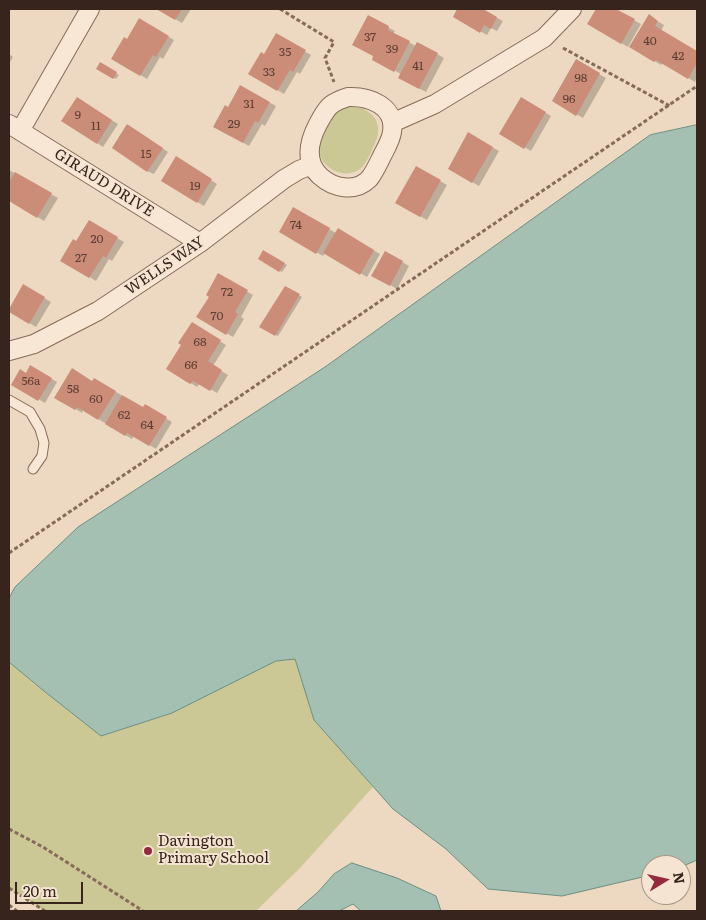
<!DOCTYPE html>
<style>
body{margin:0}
#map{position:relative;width:706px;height:920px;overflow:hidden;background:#edd9c2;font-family:Literata,serif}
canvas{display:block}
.frame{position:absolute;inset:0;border:10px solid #37251d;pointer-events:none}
.north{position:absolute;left:641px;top:855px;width:50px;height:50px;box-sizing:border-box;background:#f5e4d1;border:1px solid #a99889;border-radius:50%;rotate:81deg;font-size:14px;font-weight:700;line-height:20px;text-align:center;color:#37251d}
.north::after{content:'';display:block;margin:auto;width:18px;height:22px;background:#952a3e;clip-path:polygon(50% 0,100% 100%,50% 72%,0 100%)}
.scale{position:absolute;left:15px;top:882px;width:68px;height:22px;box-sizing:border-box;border:2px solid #37251d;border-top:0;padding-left:6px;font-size:15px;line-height:18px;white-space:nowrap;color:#37251d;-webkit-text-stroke:4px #f5e4d1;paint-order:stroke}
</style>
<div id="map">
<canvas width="706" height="920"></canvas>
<div class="frame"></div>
<div class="north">N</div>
<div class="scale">20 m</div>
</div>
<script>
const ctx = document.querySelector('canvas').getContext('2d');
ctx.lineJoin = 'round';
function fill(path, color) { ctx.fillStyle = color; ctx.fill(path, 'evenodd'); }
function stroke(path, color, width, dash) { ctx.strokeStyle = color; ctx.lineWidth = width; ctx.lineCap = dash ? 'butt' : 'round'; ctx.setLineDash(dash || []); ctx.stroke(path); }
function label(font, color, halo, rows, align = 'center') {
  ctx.font = font + ' Literata,serif'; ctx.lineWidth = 4; ctx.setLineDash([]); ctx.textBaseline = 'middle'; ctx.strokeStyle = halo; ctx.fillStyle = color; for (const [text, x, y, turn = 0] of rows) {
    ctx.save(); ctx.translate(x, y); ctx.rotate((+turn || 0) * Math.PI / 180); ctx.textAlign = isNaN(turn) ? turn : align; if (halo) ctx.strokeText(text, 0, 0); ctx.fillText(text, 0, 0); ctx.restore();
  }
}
fill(new Path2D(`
 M356,105c23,10 28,22 16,45 -3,6 -6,14 -12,19 -17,12 -41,-2 -42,-22 0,-14 14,-35 27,-40 3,-2 7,-2 11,-2z
 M295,659l19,61 59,67 -72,80 -45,44h-211l-36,-23v-227l35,30 57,45 71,-23 104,-52z`), '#cbc896');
const water = new Path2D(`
 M697,125v735l-16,7v-2h-30v10l-89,21 -74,-7 -42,-40 -53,-40 -79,-89 -19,-61 -19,2 -104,52 -71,23 -57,-45 -35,-29v-64l6,-11 63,-60 247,-160 325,-232z
 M352,863l45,15 39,18 5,15h-80l-8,-7 -14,7h-43l22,-19 16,-18z`);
fill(water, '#a4c0b3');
stroke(water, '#6c8e7f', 1);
fill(new Path2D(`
 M158,9h33l-9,14z
 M459,9h21l23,12 -6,10 -6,-3 -4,7 -33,-18z
 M598,9h15l28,15 -13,23 -39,-23z
 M649,16l15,9 -3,6 36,22v24l-2,5 -32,-19 -2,2 -30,-18z
 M368,17l27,14 -2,3 23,12 1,-3 27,15 -18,34 -27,-14 2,-4 -28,-15 2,-3z
 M140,20l34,20 -11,19 -3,-2 -13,22 -34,-21 15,-17z
 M276,35l35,20 -11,19 -3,-2 -13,22 -35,-21 15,-18z
 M9,54l4,3 -4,7z
 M576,61l30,17 -23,40 -30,-17z
 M101,64l18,11 -3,4 -18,-11z
 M241,87l35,19 -11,20 -3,-2 -13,22 -35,-20 15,-18z
 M521,99l30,17 -20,35 -30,-17z
 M83,102l35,22 -15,23 -6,-4z
 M134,129l34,23 -14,22 -7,-3z
 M469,134l30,17 -20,35 -30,-17z
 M176,158l41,26 -13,22 -42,-25z
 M417,168l30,17 -20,35 -31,-17z
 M9,170l49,28 -14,23 -35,-21z
 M294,209l42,24 2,-3 42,24 -13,23 -42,-24 -2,3 -42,-24z
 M89,222l35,20 -12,19 -3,-2 -13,22 -34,-21 15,-18z
 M264,252l23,13 -5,7 -22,-13z
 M385,252l24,14 -12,23 -24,-14z
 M219,275l34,20 -12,22 3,2 -11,18 -35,-20 12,-21z
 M24,286l27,16 -15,25 -27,-16z
 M285,287l17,10 -24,39 -17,-10z
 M192,324l34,21 -13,21 15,9 -11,18 -17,-10 -3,4 -29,-18 15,-25z
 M31,367l26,15 -12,21 -32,-19 13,-10z
 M95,379l49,30 1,-3 27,16 -16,27 -22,-13 -2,3 -49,-29 -1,3 -26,-16 37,-15z`), '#0003');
fill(new Path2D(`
 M156,9h26l-7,11z
 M457,9h26l14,8 -6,12 -7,-4 -4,8 -27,-16z
 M596,9h20l19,10 -14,25 -34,-20z
 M649,14l9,7 -3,5 42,25v12l-9,16 -32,-19 -2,2 -25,-15z
 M368,15l21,11 -1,4 22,11 -16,31 -22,-12 1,-4 -21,-11z
 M139,18l30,18 -13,21 -3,-2 -13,21 -29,-17 13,-22 3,2z
 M276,33l30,17 -13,22 -3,-2 -13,21 -29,-17 13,-22 3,2z
 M417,42l21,11 -19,36 -21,-11z
 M576,59l24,14 -24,43 -24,-15z
 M100,62l17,10 -4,7 -17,-10z
 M240,85l30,17 -12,21 -3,-2 -12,22 -30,-16 12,-22 3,2z
 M77,97l35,23 -15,24 -36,-23z
 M521,97l25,15 -22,37 -25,-15z
 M127,124l36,24 -16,24 -35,-24z
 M468,132l25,15 -21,36 -24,-14z
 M176,156l36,23 -15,24 -36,-22z
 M416,166l25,14 -21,37 -25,-14z
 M15,172l37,21 -15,25 -28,-17v-18z
 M293,207l37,21 -14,26 -37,-22z
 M89,220l29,17 -12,21 -3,-2 -14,22 -29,-17 13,-22 3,2z
 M338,228l36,22 -14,25 -37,-22z
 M263,250l22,13 -6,9 -21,-13z
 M385,251l18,10 -13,25 -19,-10z
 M218,273l30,17 -13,22 3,2 -12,21 -30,-18 13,-20 -3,-2z
 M23,284l22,13 -16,27 -20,-12v-3z
 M285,286l15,8 -25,42 -16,-9z
 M192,322l29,18 -13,21 14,9 -12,21 -17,-10 -3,3 -24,-15 15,-24 -3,-2z
 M30,365l22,13 -14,23 -27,-16 9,-16 6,4z
 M72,368l20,13 2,-3 22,13 -18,29 -21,-13 -2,3 -21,-12z
 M122,395l21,12 2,-3 22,13 -18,29 -22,-13 -2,3 -20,-12z`), '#cb8c78');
const lane = new Path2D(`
 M9,400l21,12 10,17 4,14 -2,13 -9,13`);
const street = new Path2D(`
 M348,97c21,-1 48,9 44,35 -1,8 -6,16 -10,24 -4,8 -8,17 -13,23 -14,14 -36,9 -49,-3 -16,-15 -11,-35 -2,-52 4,-7 7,-14 13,-19 5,-4 11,-6 17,-8z
 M392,123l43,-19 109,-66 28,-29
 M9,124l191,119
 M20,131l70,-122
 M9,351l25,-7 64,-33 102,-68 84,-64 15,-9 13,-5`);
stroke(lane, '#876a59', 11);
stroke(street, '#876a59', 20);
stroke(new Path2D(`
 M280,9l54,33 -9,16 9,24
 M563,48l107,58
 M9,553l688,-467
 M9,829l34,18 100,64
 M9,888l36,23
 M9,905l8,6`), '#876a59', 3, [4, 2.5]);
stroke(lane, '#f8e7d5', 9);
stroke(street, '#f8e7d5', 18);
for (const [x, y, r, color] of [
 [148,851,5,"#952a3e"]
]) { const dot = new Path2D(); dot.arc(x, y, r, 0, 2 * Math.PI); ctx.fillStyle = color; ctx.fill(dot); stroke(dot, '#f5e4d1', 2); }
label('12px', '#5c3f34', null, [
 ["37",370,37],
 ["40",650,41],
 ["39",392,49],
 ["35",285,52],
 ["42",678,56],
 ["41",418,66],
 ["33",269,72],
 ["98",581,78],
 ["96",569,99],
 ["31",249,104],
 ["9",78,115],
 ["29",234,124],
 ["11",96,126],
 ["15",146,154],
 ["19",195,186],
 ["74",296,225],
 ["20",97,239],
 ["27",81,258],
 ["72",227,292],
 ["70",217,316],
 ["68",200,342],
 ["66",191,365],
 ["56a",31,381],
 ["58",73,389],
 ["60",96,399],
 ["62",124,415],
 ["64",147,425]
]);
label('15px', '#37251d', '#f5e4d1', [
 ["GIRAUD DRIVE",104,183,32],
 ["WELLS WAY",165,266,-34]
]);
label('15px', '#37251d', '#f5e4d1', [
 ["Davington",158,842],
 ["Primary School",158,859]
], 'left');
</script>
